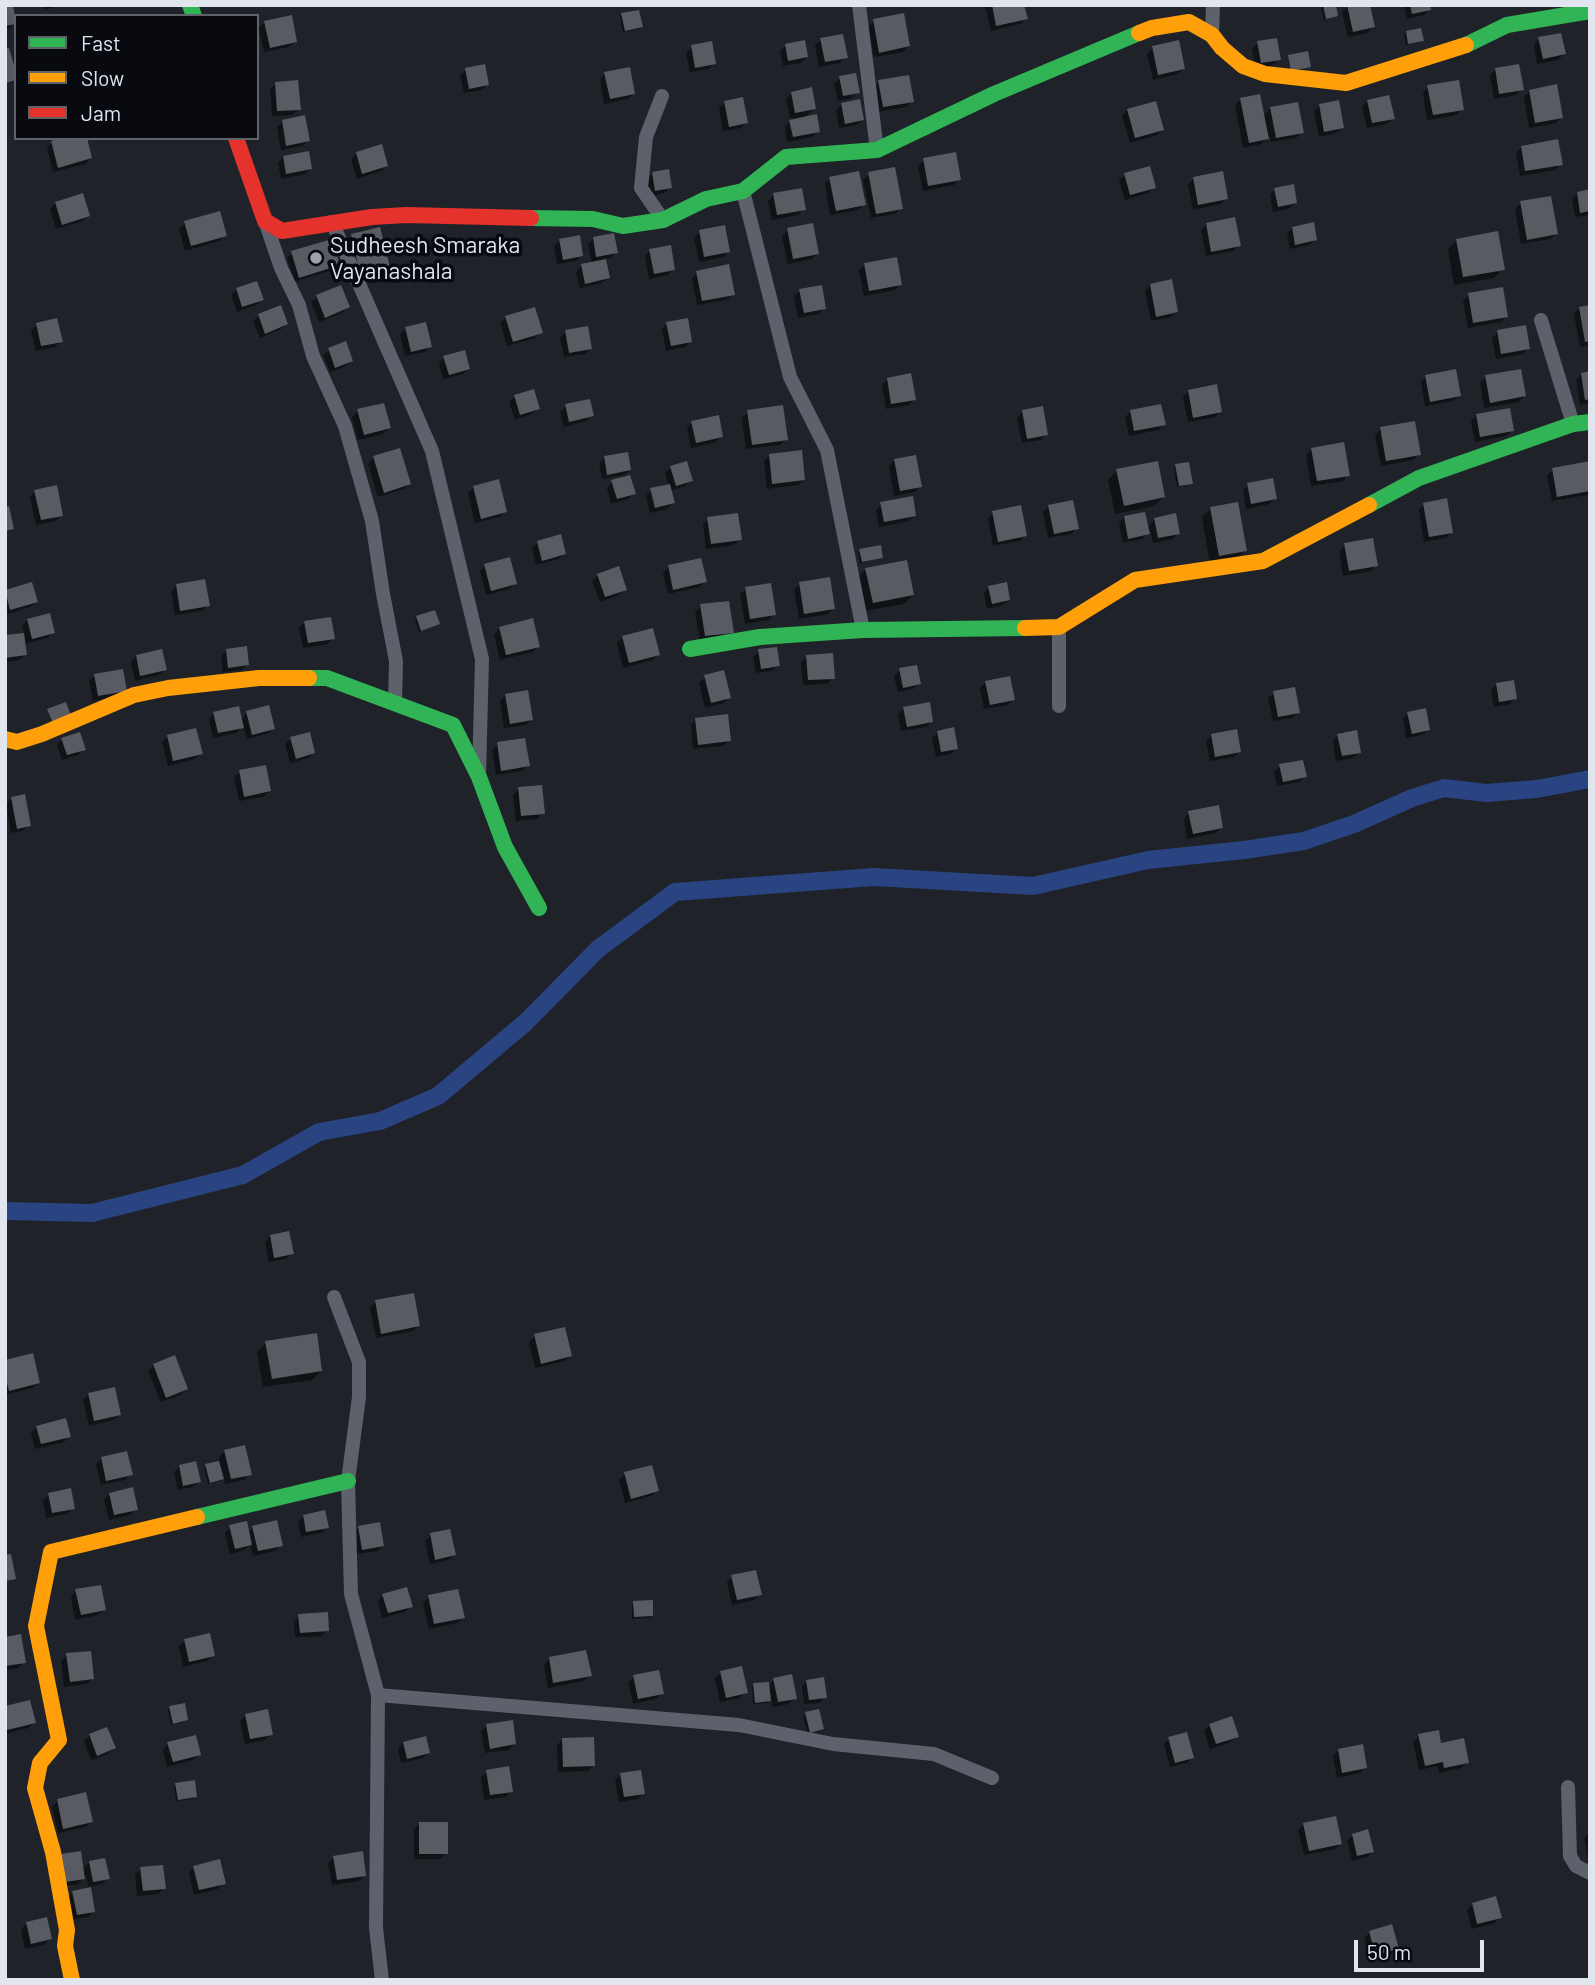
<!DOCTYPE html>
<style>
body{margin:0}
#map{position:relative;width:1595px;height:1985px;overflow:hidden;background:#1f2229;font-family:Barlow,sans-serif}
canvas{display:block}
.frame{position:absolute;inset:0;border:7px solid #e1e5ee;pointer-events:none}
.legend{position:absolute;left:14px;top:14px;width:245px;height:126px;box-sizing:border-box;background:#080a10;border:2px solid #5f6269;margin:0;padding:9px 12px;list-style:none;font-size:21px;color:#e1e5ee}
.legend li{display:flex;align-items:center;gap:14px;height:35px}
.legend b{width:35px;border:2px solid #5f6269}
.scale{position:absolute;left:1354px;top:1940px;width:130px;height:32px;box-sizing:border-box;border:4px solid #e1e5ee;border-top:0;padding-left:9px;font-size:21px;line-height:24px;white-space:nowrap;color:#e1e5ee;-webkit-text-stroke:5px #080a10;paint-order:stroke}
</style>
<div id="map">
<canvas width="1595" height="1985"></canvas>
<div class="frame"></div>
<ul class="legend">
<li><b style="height:9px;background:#30b455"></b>Fast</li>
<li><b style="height:9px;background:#ff9f0a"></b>Slow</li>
<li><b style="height:9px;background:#e5322d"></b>Jam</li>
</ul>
<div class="scale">50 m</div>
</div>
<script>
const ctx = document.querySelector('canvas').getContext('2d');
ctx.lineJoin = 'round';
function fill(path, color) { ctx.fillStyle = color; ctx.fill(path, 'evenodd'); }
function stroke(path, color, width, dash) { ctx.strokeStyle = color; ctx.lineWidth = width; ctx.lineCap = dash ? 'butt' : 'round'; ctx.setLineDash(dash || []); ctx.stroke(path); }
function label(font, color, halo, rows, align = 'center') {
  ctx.font = font + ' Barlow,sans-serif'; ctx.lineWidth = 7; ctx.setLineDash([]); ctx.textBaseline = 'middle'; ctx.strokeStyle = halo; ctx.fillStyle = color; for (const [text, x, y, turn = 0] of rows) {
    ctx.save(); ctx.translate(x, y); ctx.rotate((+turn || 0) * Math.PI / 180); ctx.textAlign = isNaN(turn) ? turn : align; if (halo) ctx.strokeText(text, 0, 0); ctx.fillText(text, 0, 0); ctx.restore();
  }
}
fill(new Path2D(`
 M5,5l9,19 -5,5 -4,1z
 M43,5h19l-18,5z
 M985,5h38l3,13 -6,6 -29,7z
 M1323,5l13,10 -12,5 -3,-12z
 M1404,5h25l1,4 -6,6 -17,4z
 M1348,6l25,21 -6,6 -19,4 -6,-25z
 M622,15l19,12 -3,2 -15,3 -3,-15z
 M874,21l34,25 -5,6 -29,5 -6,-30z
 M265,22l30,20 -6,5 -25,5 -5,-24z
 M1406,32l16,8 -2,2 -14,3 -2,-10z
 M1539,39l25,15 -6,6 -21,4 -3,-19z
 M821,40l25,17 -6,6 -21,4 -4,-22z
 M1258,43l21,16 -6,6 -17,3 -4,-19z
 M786,45l21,12 -6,6 -18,3 -3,-15z
 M692,47l22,16 -5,6 -19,3 -4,-19z
 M1153,48l30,21 -5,5 -25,6 -6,-26z
 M466,70l21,14 -5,6 -18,3 -4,-18z
 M1496,70l26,19 -6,6 -22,4 -4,-24z
 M605,74l29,20 -6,5 -24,5 -4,-25z
 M840,78l18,14 -6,6 -14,3 -4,-17z
 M879,82l33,19 -6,6 -28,5 -4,-24z
 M276,84l23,25 -6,6 -21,1 -2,-27z
 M1428,87l34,22 -5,6 -30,5 -4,-27z
 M1529,91l32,27 -5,5 -27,5 -5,-31z
 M792,93l22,16 -10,9 14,13 -6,6 -25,5 -2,-15 9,-10 -4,1 -4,-19z
 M1241,99l22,18 8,-9 31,24 -6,6 -25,4 -1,-6 -9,8 -18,4 -8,-43z
 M1368,101l25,17 -6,6 -20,4 -5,-21z
 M725,102l21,20 -5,6 -18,3 -4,-23z
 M842,104l20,16 -5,5 -18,3 -3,-18z
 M1320,105l22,23 -6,5 -17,4 -5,-26z
 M1127,110l35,19 -5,6 -27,8 -8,-27z
 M283,121l25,20 -6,5 -21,4 -4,-23z
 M52,142l39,16 -6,6 -32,8 -6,-24z
 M1522,147l39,17 -6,6 -35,6 -4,-23z
 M357,153l29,13 -5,5 -24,8 -6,-20z
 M283,157l27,12 -5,5 -24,5 -3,-16z
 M924,160l35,19 -5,6 -31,6 -5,-25z
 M652,174l18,13 -5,6 -15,3 -3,-16z
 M869,174l32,34 -6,6 -24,4 -8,-38z
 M1125,175l29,12 -6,6 -23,7 -6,-20z
 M830,178l34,26 -6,6 -28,5 -5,-31z
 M1194,179l32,20 -5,5 -28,6 -5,-26z
 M1275,189l20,14 -5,5 -17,4 -3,-17z
 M1590,191v24l-15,2 -3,-18 6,-6z
 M774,195l30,14 -6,6 -26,5 -4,-19z
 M56,203l32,12 -5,6 -27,8 -6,-20z
 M1521,203l35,31 -6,5 -29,5 -6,-35z
 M185,223l40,12 -6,6 -34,10 -6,-22z
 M1206,224l33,21 -6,6 -27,5 -5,-26z
 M1292,228l23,11 -5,6 -20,4 -3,-15z
 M788,230l29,24 -5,5 -24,5 -6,-28z
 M700,232l28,19 -5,6 -24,5 -5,-24z
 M352,236l36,30 -6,6 -27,7 -9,-38z
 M593,239l23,13 -5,6 -7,1 4,19 -6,5 -22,5 -4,-16 6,-6 10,-2 -4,-20z
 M560,240l22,15 -6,6 -19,3 -3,-18z
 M1457,240l46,29 -9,9 -40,7 -6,-36z
 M650,251l24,18 -6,6 -19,4 -4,-23z
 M292,253l46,12 -5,5 -39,12 -7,-24z
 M865,265l35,19 -5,6 -31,6 -5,-26z
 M697,272l36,22 -6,6 -30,5 -5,-27z
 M1150,285l26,26 -5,6 -20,4 -6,-30z
 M237,289l25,11 -6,5 -19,7 -6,-17z
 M800,291l24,17 -5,6 -21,4 -4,-22z
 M1469,295l37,22 -5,5 -33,6 -5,-27z
 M317,297l31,10 -6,6 -23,9 -8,-20z
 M1590,307v38l-10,2 -6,-33 6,-6z
 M259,315l27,9 -5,5 -21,9 -7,-17z
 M506,318l35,14 -6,6 -28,8 -7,-23z
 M667,323l23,18 -5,6 -19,4 -4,-22z
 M37,325l24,16 -6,6 -19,4 -5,-20z
 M406,328l24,18 -5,6 -20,4 -5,-22z
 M566,332l25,16 -6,6 -21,3 -4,-19z
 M1498,332l30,17 -5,5 -27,5 -4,-21z
 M329,350l22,10 -5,6 -16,6 -7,-17z
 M444,357l24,12 -5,5 -20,6 -4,-17z
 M1590,373v30l-10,2 -4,-25 5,-5z
 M1426,376l33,20 -6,5 -28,5 -4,-24z
 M1486,377l38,19 -5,6 -35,6 -4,-26z
 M887,379l27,20 -5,6 -23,4 -4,-24z
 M1188,392l32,19 -5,6 -27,5 -5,-25z
 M515,396l23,13 -6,5 -17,6 -6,-18z
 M566,406l26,10 -6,5 -22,6 -4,-15z
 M358,411l31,17 -6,6 -25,6 -6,-23z
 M748,412l38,27 -6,6 -34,4 -4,-31z
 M1022,412l24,22 -5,6 -19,3 -5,-25z
 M1130,412l34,13 -6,5 -29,6 -4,-19z
 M1477,415l35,16 -6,5 -31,6 -4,-21z
 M692,422l29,15 -5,5 -25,6 -4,-20z
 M1381,429l38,26 -6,5 -32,6 -6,-31z
 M1312,449l36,26 -5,6 -32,5 -5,-31z
 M770,455l34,25 -6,5 -31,4 -3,-28z
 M374,458l35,26 -5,5 -26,8 -10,-33z
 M605,458l25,12 -6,5 -22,4 -3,-16z
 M894,461l26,25 -5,6 -21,4 -5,-30z
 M1176,466l15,17 -2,2 -12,2 -3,-19z
 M671,468l20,12 -6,6 -15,5 3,12 -6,6 -17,4 -4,-17 5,-6 18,-4 -4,-13z
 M1553,470l37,1v22l-3,2 -35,6 -5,-26z
 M1117,471l46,26 -9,9 -39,8 -7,-34z
 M612,482l22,11 -6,6 -17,5 -4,-16z
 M1248,485l27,14 -6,5 -23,5 -3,-19z
 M474,487l31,25 -6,5 -24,6 -7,-30z
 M35,491l26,24 -5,6 -20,4 -6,-28z
 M881,504l34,11 -6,6 -30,6 -3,-17z
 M1424,504l28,28 -6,6 -22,4 -5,-32z
 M1049,506l28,22 -6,6 -23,4 -5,-26z
 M1211,508l34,42 -9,9 -26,5 -8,-47z
 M993,513l32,22 -5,6 -27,5 -5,-28z
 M1124,517l23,11 8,-9 23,14 -5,6 -20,4 -3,-12 -8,8 -19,4 -4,-20z
 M708,519l32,21 -6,5 -28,4 -3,-25z
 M538,543l26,10 -5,6 -23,6 -4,-17z
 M1345,545l31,20 -5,6 -28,5 -4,-25z
 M860,550l22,7 -3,2 -19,4 -2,-10z
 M485,566l30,18 -6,5 -23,6 -6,-24z
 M669,567l36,15 -6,5 -31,7 -5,-21z
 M866,569l47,26 -9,9 -40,7 -7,-33z
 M598,575l27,14 -6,6 -19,7 -8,-21z
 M31,584l5,18 -6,5 -25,8v-23z
 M800,584l33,24 -5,6 -29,5 -5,-30z
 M177,585l31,20 -6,6 -27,4 -4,-24z
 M989,587l20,13 -6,5 -16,4 -3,-16z
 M746,589l28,25 -5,6 -24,4 -5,-30z
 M701,606l31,26 -32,9 -5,-29z
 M417,617l21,7 -19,8 -4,-12z
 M28,620l25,12 -5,6 -24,6 1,11 -6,5 -14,2v-25l20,-2 -3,-9z
 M532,621l6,25 -5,6 -33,8 -6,-25 5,-6z
 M305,622l28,16 -6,6 -24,4 -4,-20z
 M623,637l35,18 -5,5 -30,8 -6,-25z
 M227,651l20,13 -5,6 -19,2 -2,-16z
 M759,651l19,14 -6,6 -16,2 -3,-16z
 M136,656l29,14 -6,5 -24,6 -4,-19z
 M807,657l26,21 -6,6 -24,1 -2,-23z
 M900,670l19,13 -6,6 -15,3 -4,-16z
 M95,675l25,21 -27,5 -4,-20z
 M705,677l24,20 -5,6 -19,5 -6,-25z
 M986,682l27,17 -6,6 -23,4 -4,-21z
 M1497,684l18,14 -5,6 -16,3 -3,-17z
 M1274,693l24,19 -5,6 -20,3 -5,-23z
 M505,696l26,23 -5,6 -22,3 -4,-27z
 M903,709l29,12 -6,6 -25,4 -3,-16z
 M214,713l26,7 7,-7 26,15 -6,6 -20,5 -4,-13 -7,7 -23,5 -4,-19z
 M1408,713l20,17 -6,5 -16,3 -3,-19z
 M696,719l33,22 -6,5 -30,3 -2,-24z
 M938,732l18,16 -5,6 -15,3 -4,-19z
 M1212,735l28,16 -6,6 -24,4 -4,-20z
 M1338,735l21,17 -6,6 -17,3 -3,-20z
 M168,737l33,16 -6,6 -27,7 -6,-24z
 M62,739l22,10 -6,6 -16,5 -5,-15z
 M291,739l22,14 -5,5 -18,5 -5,-19z
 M498,744l30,22 -6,5 -26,4 -4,-25z
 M1280,766l25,10 -6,6 -22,4 -3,-14z
 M240,772l29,19 -6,6 -24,4 -5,-24z
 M519,789l24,24 -6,6 -21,2 -3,-26z
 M12,798l17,27 -6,6 -12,2 -5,-29z
 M1189,813l32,15 -5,5 -29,6 -3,-20z
 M271,1236l21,17 -6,6 -17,3 -4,-20z
 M376,1302l42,24 -5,5 -37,7 -6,-30z
 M535,1336l35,20 -5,5 -30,7 -6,-26z
 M266,1343l55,28 -9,9 -49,7 -6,-35z
 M5,1361l33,22 -6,5 -27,7z
 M154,1365l32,24 -6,6 -19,7 -13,-31z
 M89,1394l31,20 -6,6 -25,6 -6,-26z
 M37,1427l32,9 -5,6 -29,7 -4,-16z
 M225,1451l25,23 -6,6 -19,4 -1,-7 -4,4 -12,3 -4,-16 2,-2 14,-3 -1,-6z
 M101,1459l30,15 -6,6 -24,5 -5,-21z
 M180,1466l19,15 -6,6 -15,3 -4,-18z
 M625,1474l32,17 -6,5 -26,7 -6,-23z
 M110,1494l26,16 -6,5 -21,5 -5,-20z
 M49,1495l24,13 -6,6 -21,4 -3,-18z
 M304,1516l23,11 -6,6 -20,4 -3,-15z
 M230,1527l18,6 5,-5 28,17 -6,6 -22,5 -3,-11 -5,5 -15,4 -5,-21z
 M359,1527l24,18 -6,6 -20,3 -4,-21z
 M431,1535l23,20 -6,5 -18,4 -5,-23z
 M732,1577l28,17 -6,6 -22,5 -5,-23z
 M76,1591l28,19 -6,5 -23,5 -4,-23z
 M383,1595l28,11 -6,6 -23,6 -4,-17z
 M429,1597l34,20 -6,6 -28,6 -6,-26z
 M634,1603l18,13 -3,2 -17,1v-14z
 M299,1616l28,14 -5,6 -27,1 -1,-15z
 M5,1639l19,23 -6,6 -13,2z
 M185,1641l28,15 -6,5 -24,6 -4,-21z
 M67,1655l25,23 -5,6 -23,3 -3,-26z
 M549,1659l41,16 -6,6 -36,7 -4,-23z
 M721,1673l25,19 -6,6 -20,4 -5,-24z
 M634,1677l28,16 -6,6 -23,5 -5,-21z
 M774,1680l21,18 -6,6 -17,3 -1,-8 -4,4 -14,1 -1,-17 2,-2 14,1z
 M807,1681l18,16 -6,6 -15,1 -2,-17z
 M5,1707l29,16 -6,5 -23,6z
 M170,1708l16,12 -2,2 -13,3 -3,-15z
 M805,1714l17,15 -2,2 -12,3 -5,-18z
 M246,1715l25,19 -6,6 -20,4 -5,-23z
 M1210,1725l27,11 -6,6 -21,7 -6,-18z
 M487,1726l27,18 -5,6 -24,3 -4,-22z
 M90,1735l24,13 -6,6 -17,6 -7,-19z
 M1419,1736l21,9 27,18 -6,5 -22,5 -1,-7 -19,4 -6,-28z
 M563,1739l31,26 -6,6 -30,1 -1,-27z
 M1169,1739l23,18 -5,6 -17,4 -6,-23z
 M403,1743l25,10 -5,5 -22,5 -3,-14z
 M168,1744l31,11 -6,5 -26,7 -4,-17z
 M1339,1750l26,18 -5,5 -23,5 -4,-22z
 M487,1772l24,19 -6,6 -21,3 -3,-23z
 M621,1774l22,19 -6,6 -18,3 -4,-22z
 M176,1784l19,12 -2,3 -17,2 -2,-14z
 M58,1801l33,21 -6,5 -27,6 -6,-27z
 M420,1824l26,30 -6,5h-26v-30z
 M1304,1824l36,19 -5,6 -31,6 -6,-25z
 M1590,1832v38l-6,-32z
 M1353,1835l19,17 -5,5 -15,4 -5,-20z
 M334,1858l31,17 -6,6 -27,4 -4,-22z
 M89,1863l19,15 -6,6 -13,3 5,24 -6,6 -17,3 -4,-22 6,-6 16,-3 -3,-13 -8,8 -19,3z
 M194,1867l30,16 -6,6 -24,6 -5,-22z
 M141,1869l23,19 -6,6 -21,2 -2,-21z
 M1473,1904l27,13 -5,6 -23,6 -5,-19z
 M27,1923l23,16 -6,6 -19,4 -4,-20z
 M1370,1932l27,17 -6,5 -21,6 -6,-22z`), '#0007');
stroke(new Path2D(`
 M5,1211l87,2 151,-38 76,-43 61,-11 58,-25 88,-74 72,-73 77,-57 199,-15 159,9 115,-26 96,-10 60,-9 50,-17 58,-26 32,-10 42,5 51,-4 53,-10`), '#2a4381', 18);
fill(new Path2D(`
 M5,5h8l3,19 -11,2z
 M992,5h32l4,14 -32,7z
 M1323,5h13l2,11 -12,3z
 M1347,5h23l5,22 -22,5z
 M1410,5h20l1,5 -19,4z
 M639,10l4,17 -18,4 -4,-18z
 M904,13l6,33 -31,7 -6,-34z
 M292,15l5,27 -27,6 -6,-27z
 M1421,28l3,13 -16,3 -2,-13z
 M1561,33l5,21 -23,5 -5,-22z
 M843,34l5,24 -23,4 -5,-24z
 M1277,38l4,22 -20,3 -4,-22z
 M805,40l3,17 -20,4 -3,-17z
 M1179,40l6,29 -27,6 -6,-29z
 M712,41l4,23 -21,4 -4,-23z
 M9,48l7,24v8l-11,3v-34z
 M1308,51l3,16 -20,4 -3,-16z
 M485,64l4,21 -20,4 -4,-21z
 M1519,64l5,26 -25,4 -4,-26z
 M630,67l5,27 -25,5 -6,-27z
 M856,73l4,20 -17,3 -4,-20z
 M909,75l5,27 -31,5 -5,-27z
 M298,80l3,30 -24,1 -2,-29z
 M1459,80l5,30 -31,5 -6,-30z
 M1557,84l6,34 -28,5 -6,-33z
 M812,87l4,22 -21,4 -4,-21z
 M1260,94l9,45 -20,4 -9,-45z
 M1389,95l6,24 -23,4 -5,-23z
 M743,97l5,26 -19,4 -5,-26z
 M860,99l4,21 -19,4 -4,-21z
 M1339,100l5,28 -20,4 -5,-28z
 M1156,101l8,29 -29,8 -8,-29z
 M1298,102l6,31 -28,5 -6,-31z
 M817,114l3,18 -27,5 -4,-17z
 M305,115l5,26 -24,5 -4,-26z
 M61,138h26l5,20 -34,10 -7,-27z
 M1558,139l5,26 -38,6 -4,-25z
 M382,144l6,22 -26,8 -6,-22z
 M309,151l3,18 -26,5 -3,-18z
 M956,152l5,28 -33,6 -5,-28z
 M1150,166l6,22 -26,7 -6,-22z
 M895,167l8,42 -27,5 -8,-42z
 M669,169l3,19 -17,3 -3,-19z
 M859,171l7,34 -30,6 -7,-34z
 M1223,171l5,28 -30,6 -5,-28z
 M1294,184l3,19 -19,4 -4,-19z
 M802,188l4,22 -29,5 -4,-22z
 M1590,189v22l-10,2 -3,-21z
 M83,193l7,23 -28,9 -7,-23z
 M1551,196l7,38 -31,6 -7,-39z
 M220,211l7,25 -36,10 -7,-25z
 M1235,217l6,29 -30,6 -5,-29z
 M1314,222l3,18 -22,5 -3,-18z
 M813,223l6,31 -26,5 -6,-31z
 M725,225l5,27 -26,5 -5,-27z
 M380,227l10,40 -30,7 -9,-40z
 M1498,231l7,39 -42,7 -7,-38z
 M614,233l4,20 -22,4 -3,-20z
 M580,235l3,21 -20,4 -4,-21z
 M332,239l8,26 -41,13 -8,-27z
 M671,245l4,25 -21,4 -5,-25z
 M897,257l5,28 -33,6 -5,-28z
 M606,259l4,19 -25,6 -4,-20z
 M729,264l6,31 -33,6 -6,-30z
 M1172,279l6,33 -22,5 -6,-33z
 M257,281l7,19 -22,7 -6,-19z
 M341,285l9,22 -25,11 -9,-23z
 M822,285l4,24 -22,4 -5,-24z
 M1503,287l5,30 -35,6 -5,-30z
 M281,305l7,19 -23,10 -7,-20z
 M1590,305v36l-5,1 -6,-35z
 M535,307l8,26 -30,9 -8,-26z
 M57,318l6,24 -22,4 -5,-23z
 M688,318l4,24 -21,4 -5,-24z
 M426,322l6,25 -21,5 -6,-25z
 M1526,325l4,24 -29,5 -4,-24z
 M588,326l4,23 -23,4 -4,-23z
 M346,341l7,20 -18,7 -7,-20z
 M465,350l5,19 -21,6 -6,-19z
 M1456,369l5,27 -31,6 -5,-27z
 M1521,369l5,27 -36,7 -5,-28z
 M1590,371v28l-5,1 -4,-27z
 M911,373l5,27 -25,4 -4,-26z
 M1217,384l5,28 -29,6 -5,-28z
 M534,389l6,20 -20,6 -6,-20z
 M590,399l4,17 -25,6 -4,-18z
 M384,403l7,25 -27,7 -7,-26z
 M1161,404l5,21 -32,6 -4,-21z
 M783,405l5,35 -36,5 -5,-35z
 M1043,406l5,29 -21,4 -5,-29z
 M1510,408l4,23 -34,6 -4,-23z
 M719,415l4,22 -27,6 -5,-22z
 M1415,421l6,34 -35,6 -6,-34z
 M1344,442l6,34 -33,5 -6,-33z
 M400,448l11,36 -27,9 -11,-37z
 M802,450l3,30 -33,4 -3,-30z
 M628,452l3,18 -24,5 -3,-19z
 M916,455l6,32 -22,4 -6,-32z
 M687,461l6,20 -17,5 -6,-20z
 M1158,461l7,36 -41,9 -8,-37z
 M1590,461v30l-33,6 -5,-29z
 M1189,462l4,22 -14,2 -4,-22z
 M630,475l6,19 -19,5 -6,-19z
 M1273,478l4,21 -26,5 -4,-21z
 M499,479l8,33 -26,7 -8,-33z
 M670,484l5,19 -20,5 -5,-20z
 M57,485l6,31 -22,4 -7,-30z
 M913,496l3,20 -32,6 -4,-20z
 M1447,498l6,35 -24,4 -6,-34z
 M1073,500l6,29 -25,5 -6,-29z
 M1238,502l9,49 -28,5 -9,-49z
 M1021,505l6,31 -29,6 -6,-31z
 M9,506l5,23 -9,2v-24z
 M1145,512l5,22 -22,5 -4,-23z
 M738,513l4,27 -31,4 -4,-27z
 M1176,513l4,21 -22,4 -4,-20z
 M561,534l5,20 -24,7 -5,-20z
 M1373,538l5,28 -29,5 -5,-28z
 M881,545l2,13 -21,4 -3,-13z
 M510,557l7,27 -26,7 -7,-27z
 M701,558l6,24 -34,8 -5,-25z
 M907,560l7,35 -41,8 -8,-35z
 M619,566l8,24 -22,7 -8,-23z
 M830,577l5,32 -31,5 -5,-32z
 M205,579l5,27 -30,5 -4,-27z
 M32,582l6,20 -28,8 -5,-20z
 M1007,582l3,18 -18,4 -4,-18z
 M771,583l5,32 -26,4 -5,-32z
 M729,601l5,32 -29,3 -5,-32z
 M435,610l5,14 -19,7 -5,-15z
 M50,613l5,20 -23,6 -5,-20z
 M331,617l4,22 -27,4 -4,-22z
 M533,618l7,29 -34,8 -7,-28z
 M653,628l7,27 -31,8 -7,-27z
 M24,633l3,22 -22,3v-23z
 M247,646l2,19 -21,3 -2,-19z
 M777,647l3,19 -19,3 -3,-20z
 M162,649l5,21 -27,6 -4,-21z
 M833,653l2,26 -27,1 -2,-25z
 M917,665l4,19 -18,4 -4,-20z
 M123,669l4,22 -29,5 -4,-22z
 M724,670l7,28 -20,5 -7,-28z
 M1010,676l5,24 -25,5 -5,-24z
 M1514,680l3,19 -18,3 -3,-19z
 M1295,687l5,26 -22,4 -5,-26z
 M528,690l5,30 -23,4 -5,-30z
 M66,702l5,14 -18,7 -6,-14z
 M930,702l3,20 -26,5 -4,-20z
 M269,705l6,24 -23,6 -6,-24z
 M239,706l5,22 -26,5 -5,-21z
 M1426,708l4,22 -18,4 -5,-22z
 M728,714l3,27 -33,4 -3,-27z
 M954,727l4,22 -17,3 -4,-21z
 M196,728l7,26 -30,7 -6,-26z
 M1237,729l4,23 -26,5 -4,-23z
 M1357,730l4,23 -19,3 -5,-22z
 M80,732l6,18 -19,5 -6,-17z
 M310,732l5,21 -19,6 -6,-22z
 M525,738l5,28 -29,5 -4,-29z
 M1303,760l4,17 -24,5 -4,-18z
 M266,765l5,26 -27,6 -5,-27z
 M542,785l3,29 -24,2 -3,-29z
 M25,794l6,32 -14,3 -6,-32z
 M1219,805l4,23 -30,6 -5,-23z
 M289,1231l5,23 -20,4 -4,-23z
 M414,1293l6,33 -39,8 -6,-34z
 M565,1327l7,29 -31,8 -7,-30z
 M317,1333l5,38 -50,8 -7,-38z
 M33,1353l7,30 -31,8 -4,-16v-15z
 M175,1355l13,34 -22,9 -13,-34z
 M115,1387l6,28 -27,6 -6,-28z
 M66,1418l5,19 -30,7 -5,-18z
 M245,1445l7,30 -21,4 -7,-29z
 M127,1451l6,24 -27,6 -5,-24z
 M196,1461l5,21 -18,4 -4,-21z
 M219,1461l5,18 -14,4 -5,-19z
 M652,1465l7,26 -28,8 -7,-27z
 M133,1487l5,23 -24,5 -5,-22z
 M71,1488l4,21 -23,4 -4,-20z
 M325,1510l4,18 -23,4 -3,-17z
 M277,1520l6,26 -25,5 -6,-25z
 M247,1521l5,24 -17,4 -6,-24z
 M380,1522l4,24 -22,4 -4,-24z
 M450,1529l6,26 -21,5 -5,-27z
 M11,1554l5,25 -11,2v-26z
 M756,1570l6,25 -25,5 -6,-25z
 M101,1585l5,25 -25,5 -6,-26z
 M407,1587l6,20 -25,6 -6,-19z
 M458,1589l7,29 -31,6 -6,-29z
 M653,1600v16l-19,1 -1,-16z
 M328,1612l1,19 -29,2 -2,-19z
 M210,1633l5,23 -26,6 -5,-23z
 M21,1634l5,29 -21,3v-29z
 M586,1650l6,26 -39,7 -4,-26z
 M91,1651l3,28 -24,3 -4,-29z
 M742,1666l6,27 -22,5 -6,-27z
 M659,1670l5,24 -26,5 -5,-24z
 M792,1674l5,25 -19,3 -5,-24z
 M824,1677l3,21 -18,2 -3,-20z
 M769,1682l2,19 -16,2 -2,-20z
 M30,1700l6,23 -29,7 -2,-24z
 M185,1703l3,17 -15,4 -4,-18z
 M268,1709l5,26 -23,4 -5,-25z
 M819,1709l5,20 -14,4 -5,-21z
 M1232,1716l7,21 -23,7 -7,-20z
 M513,1720l3,24 -26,5 -4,-25z
 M107,1727l9,21 -19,8 -8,-22z
 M1439,1730l2,13 23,-5 5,25 -25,5 -1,-6 -18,4 -7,-32z
 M1187,1732l7,26 -19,5 -7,-26z
 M196,1735l5,20 -28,7 -6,-20z
 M426,1736l4,17 -23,6 -4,-17z
 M594,1737l1,29 -32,1 -1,-29z
 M1363,1744l4,24 -25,5 -4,-24z
 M509,1766l4,26 -23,3 -4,-25z
 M641,1770l4,24 -21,3 -4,-24z
 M195,1780l2,17 -19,3 -3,-17z
 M86,1792l7,30 -30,7 -6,-30z
 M1336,1816l6,28 -33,7 -6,-28z
 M419,1822h29v32h-29z
 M1368,1829l6,23 -17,4 -5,-22z
 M81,1851l4,28 -20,3 -4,-28z
 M363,1851l3,25 -29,4 -4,-24z
 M105,1858l5,21 -17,3 -4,-21z
 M220,1859l6,25 -27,6 -6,-24z
 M163,1865l3,24 -23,2 -3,-24z
 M91,1887l4,25 -18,3 -5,-24z
 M1496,1896l6,22 -25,6 -5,-21z
 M47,1917l5,22 -21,5 -5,-22z
 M1392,1924l7,25 -24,6 -6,-24z`), '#585b61');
stroke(new Path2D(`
 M859,5l18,145
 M1212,35l1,-30
 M662,96l-16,41 -5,51 22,32
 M743,191l47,186 37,73 36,180
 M265,221l16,47 18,37 14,51 32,70 27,95 11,73 13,67 -1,42
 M332,222l100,229 50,208 -3,116
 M1541,320l32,104
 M1059,706v-79
 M334,1297l25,65v35l-11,84 3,113 27,101 -2,233 6,52
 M378,1695l361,30 94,19 101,10 58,24
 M1568,1787l2,69 6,10 14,7`), '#5c616b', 14);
stroke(new Path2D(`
 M190,5l4,11
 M1466,45l41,-20 83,-14
 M531,218l62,1 30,7 40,-6 43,-21 37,-8 43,-34 91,-7 117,-56 145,-61
 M1369,505l50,-27 154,-54 17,-2
 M690,649l70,-12 103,-7 162,-2
 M309,678h18l126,47 26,52 26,70 34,61
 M197,1517l151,-36`), '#30b455', 16);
stroke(new Path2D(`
 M1139,33l13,-5 37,-6 23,13 10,13 21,18 22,8 81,9 120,-38
 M1025,628l34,-1 76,-47 128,-19 106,-56
 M5,739l12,3 25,-8 92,-39 34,-7 91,-10h50
 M72,1980l-7,-34 2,-16 -14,-78 -18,-64 5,-25 19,-23 -23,-114 15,-74 146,-35`), '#ff9f0a', 16);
stroke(new Path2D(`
 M236,138l29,83 17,10 90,-14 34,-2 125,3`), '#e5322d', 16);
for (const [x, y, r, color] of [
 [316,258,7,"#9da1a9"]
]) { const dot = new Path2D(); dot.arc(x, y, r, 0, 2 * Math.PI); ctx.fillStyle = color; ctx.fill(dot); stroke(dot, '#080a10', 2.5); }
label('23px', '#e1e5ee', '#080a10', [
 ["Sudheesh Smaraka",330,245],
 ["Vayanashala",330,271]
], 'left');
</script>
